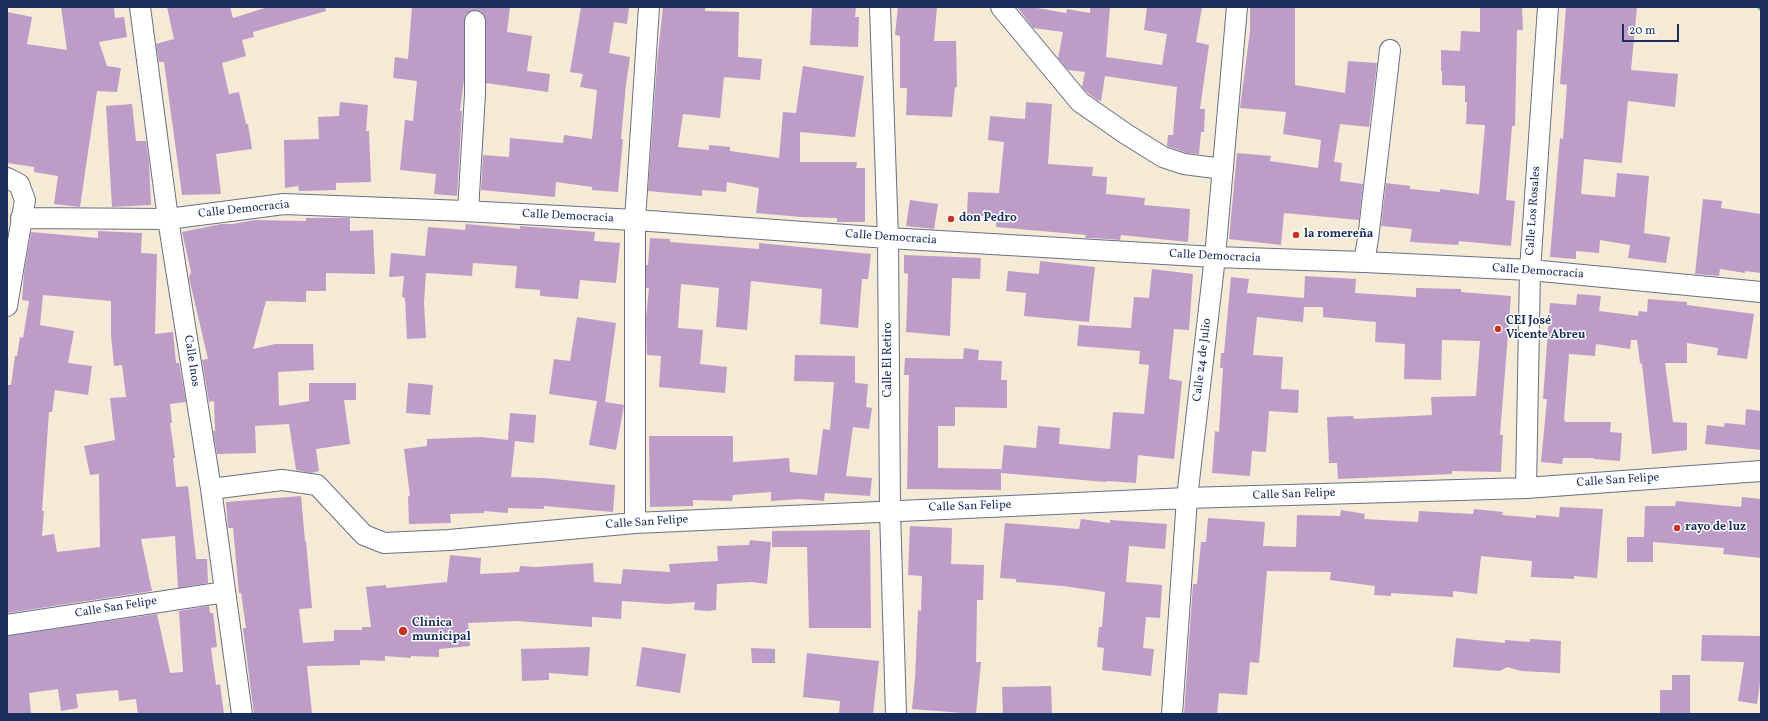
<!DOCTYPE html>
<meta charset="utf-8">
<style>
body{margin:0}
#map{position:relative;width:1768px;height:721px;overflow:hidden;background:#f4ead5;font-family:Vollkorn,serif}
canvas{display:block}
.frame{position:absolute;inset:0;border:8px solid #1b2f5e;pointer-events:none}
.scale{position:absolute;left:1622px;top:24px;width:57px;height:18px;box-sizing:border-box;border:2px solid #1b2f5e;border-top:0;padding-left:5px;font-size:12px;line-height:14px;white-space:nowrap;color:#1b2f5e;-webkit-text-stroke:3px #fff;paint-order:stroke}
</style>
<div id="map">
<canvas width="1768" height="721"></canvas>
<div class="frame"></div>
<div class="scale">20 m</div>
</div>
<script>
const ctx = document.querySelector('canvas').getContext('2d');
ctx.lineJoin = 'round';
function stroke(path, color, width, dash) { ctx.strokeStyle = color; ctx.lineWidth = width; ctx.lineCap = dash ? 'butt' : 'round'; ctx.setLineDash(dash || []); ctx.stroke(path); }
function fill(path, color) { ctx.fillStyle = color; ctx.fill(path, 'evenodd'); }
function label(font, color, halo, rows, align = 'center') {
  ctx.font = font + ' Vollkorn,serif'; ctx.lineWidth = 3; ctx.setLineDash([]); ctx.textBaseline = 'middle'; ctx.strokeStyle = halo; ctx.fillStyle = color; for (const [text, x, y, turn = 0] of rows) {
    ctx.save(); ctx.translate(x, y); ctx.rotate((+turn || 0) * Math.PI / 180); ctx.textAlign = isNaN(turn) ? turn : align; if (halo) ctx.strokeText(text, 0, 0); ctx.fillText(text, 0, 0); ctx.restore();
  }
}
stroke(new Path2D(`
 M1760,7l1,1`), '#43b2be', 5.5);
fill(new Path2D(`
 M61,7h53l1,11 9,-1 3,20 -28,5 8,24 14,2 -4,24 -20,-1 -17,116 -26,-3 4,-28 -24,-4v-5l-27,-4v-151l25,5 -5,27 40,6z
 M167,7h63l3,11 35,-11h57l1,4 -73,21 1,5 -12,3 4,16 -24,7 7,31 10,-2 7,32h2l4,25 -36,5 5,40 -39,1 -18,-133h-5l-3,-18 18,-5z
 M412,7h98l-3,25 25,4 -5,35 23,3 -2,18 -62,-9v-62l-1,-5 -4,-5 -6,-1 -5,1 -5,4 -1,6v58l-4,32h2l-5,85 -23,-2 2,-20 -36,-4 5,-50 8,1 4,-40 -24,-3 2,-21 13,2z
 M581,7h48l-2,17 -13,-2 -5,31 21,4 -4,27 -5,55h2l-5,53 -26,-2v-3l-36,-5 -1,15 -74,-7 2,-35 26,2 1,-19 53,5 1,-8 28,4 5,-49 -17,-3 3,-13 -13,-2z
 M663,7h42v4l34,1 -1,45 24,2 -2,21 -36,-3 -4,41 -37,-4 -5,33 31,3v-5l21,2v4l49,7 4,-46 13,1 7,-47 61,10 -9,61 -55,-5v30h57l-1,6h9v54h-28v-4l-36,-1 -45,-4 3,-25 -32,-6 -1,10 -24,-2v6l-54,-5 9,-128z
 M812,7h44l-1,10h4l-1,30 -48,-2z
 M898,7h39l-3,34h22l1,46h-2l-3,30 -46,-2 1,-27h-7v-52l-5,-1z
 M1017,7h14l35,6 1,-4 23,4v-6h20l-4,50 56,8 5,-31 -23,-4 3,-23h55l-6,35 13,3 -9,64h5l-1,23h-3l-2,22 -12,-1 -20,-7 1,-11h5l4,-48 -72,-11 -4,25 -4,-1 -9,-7 -6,-6 3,-15 -17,-2 -10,-12 5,-26 -30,-4z
 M1250,7h45v78l50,8 3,-32 29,2 -8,64 -29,-3 -6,38 8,1 -2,18 23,3 -4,36 -75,-7 -3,32 -52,-6 8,-86 34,3 -1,5 48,7 3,-28 -38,-6 3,-22 -46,-4 10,-77z
 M1480,7h42l1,23h-6l-2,96h-3l-6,74 9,1 -4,45 -52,-5 -1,4 -48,-3 2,-13 -31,-3 5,-43 24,3v3l30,3v-3l39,5 6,-69 -19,-1 1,-22h-2v-16l-23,-1v-14h-1v-21l19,1 1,-20 19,1z
 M1566,7h71l-6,63 47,4 -3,33 -47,-6 -6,62 -38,-4 -3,35 34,3 2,-24 32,3 -5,57 26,4 -4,26 -38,-5 2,-13 -30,-5 -1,13 -23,-2v8l-26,-2 10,-119 3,1 4,-54 -7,-1z
 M340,102l28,3 -2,26h3l2,51 -35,1v7l-37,1 -1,-5 -13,2 -1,-48 35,-1 -1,-22 21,-1z
 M1026,102l26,2 -4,60 45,3 -1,9 15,1 -1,17 39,4 -1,7 46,4 -2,33 -67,-7 -1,5 -26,-2h-9l1,-3 -90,-8 1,-10 -30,-2 1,-23 31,1 5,-51 -16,-2 2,-24 35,3z
 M132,104l4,37h10l3,21 2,43 -39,2 -6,-101z
 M1703,199l19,2 -1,7 40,6v59l-16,-2v2l-25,-4 -1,7 -24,-2z
 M910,200l28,4 -4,25 -28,-3z
 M306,218h44v13l23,-1 2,44 -49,-1v18h-20v11l-40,-1 -13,48 22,-5h38l1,26 -36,2 1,34 30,-5v-18h47v17h-12l6,44 -34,5 3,22 -8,2 -15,-3 -7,-46 -34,2 1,27 -39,1 -4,-23h2l-1,-30 -5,1 -7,-42 6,-1 -19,-81 2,-6 -9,-40 39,-8h12l22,-4 51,1z
 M466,224l54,5v-3l75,6 -1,9 26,2 -4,40 -36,-3 -2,19 -38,-3v-6l-25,-2 2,-22 -44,-3 -1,13 -46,-3 -2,30 2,35 -19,1 -2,-41 -3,-1 2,-21 -15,1 2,-24 34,3 3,-29 37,3z
 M98,231l44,2 -1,20 16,1 -2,80 18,-2 3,31h3l7,39 -16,2 2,19h-2l5,35h-2l3,29 12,-1 8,73h11l1,24 -30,5 -3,-52 -34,3 11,52 -144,22 -1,-228h4l4,-29h2l3,-19 3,1 6,-37 -7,-1 2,-27 7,-41 67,6zM43,295l68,6v34l3,31 8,-1 4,32 -16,1 5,42 -31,6 6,29 9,-1 1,73 -43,5 -3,-18 -12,2 2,-25h-2l7,-99h3l3,-22 33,5 4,-29 -24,-3 6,-32 -34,-6z
 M650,238l20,1v3l89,7v-6l112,11 -3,25h-6l-4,49 -38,-4 2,-35 -71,-8 -4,49 -31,-3 3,-39 -38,-4 -3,44 25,2 -3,34 27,3 -2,26 -66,-6 2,-31 -14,-1 -1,-36 3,-31h-3v-23h2z
 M904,255l77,3 -1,21 -28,-1 -2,58 -44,-4 2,-58 -4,-1z
 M1040,261l55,6 -6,55 -65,-6 2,-23 -20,-2 2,-20 31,3z
 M1152,269l41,5 -4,56 -15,-1 -5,50 13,2 -8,78 -36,-4 -2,28 -29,-2 -1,1 -105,-9 3,-28 32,3 2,-22 22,2 -1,16 51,5 3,-37 31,2 5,-49 -10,-1 1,-13 -63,-5 2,-21 52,3 3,-31 15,1z
 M1305,276l51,3 -1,14 61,4v-9l45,1v3l50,4 -11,139h3l-2,37 -49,-1v3l-114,5 -1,-16h-8l-2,-46 26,-1 1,3 78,-4 -1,-18 45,-1 4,-55 -38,-1 -1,40 -37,-1 1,-35 -30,-2 1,-20 -53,-5v-10h-19l-1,15 -46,-5 -4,38 30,2 -2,32 18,1 -1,23 -29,-2 -3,41 -14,-1 -2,25 -38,-3 3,-42 4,1 4,-64h-3l1,-15h3l7,-76 18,2 -2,14 57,5z
 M1577,294l24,2 -2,15 39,5 1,-5 8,1 1,-13 39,3v3l67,9 -7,45 -30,-4 1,-7 -31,-5v20h-22l8,59 14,1v27l-35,4 -10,-90 -2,-1 -3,-23h-6l-1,9 -34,-5 -1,12 -26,-2 -5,66 2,2h45l-1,10 12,1 -2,28 -26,-2v-1h-31l-1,6 -21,-2 6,-63h-4l7,-96 26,2z
 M577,317l39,6 -11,79 19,3 -8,45 -27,-5 8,-44 -48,-7 5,-35 16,2z
 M964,348l15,2 -1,10 24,1 -1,19h6v28l-52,-1v19h-17v42l63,1v21l-94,-1 2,-114h-5l1,-17 58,1z
 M795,355l60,1v27l13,1 -2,23 6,1 -3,21 -16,-2 -7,49 26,2 -2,18 -45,-3 -1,8 -24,-2 -29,2v-9l-38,3 -1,6 -39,-1v6l-43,1 -1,-71h84v26l56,-4 1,14 27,3 6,-46 7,1 4,-48 -40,-1z
 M408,383l25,2 -3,30 -24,-2z
 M1746,409l15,2v39l-56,-6 2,-19 17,2 1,-4 20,2z
 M510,413l26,2 -2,28 -19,-2 -4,36 33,1 71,7 -2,27 -69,-6v3l-36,-1v5l-24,-2v2l-34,1 1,9 -42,1 -1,-28h2l-6,-47 23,-3v-7l54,-2 27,3z
 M301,496l4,45h1l6,67 -13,1 4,34 31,-2v-11h28v-3h9l-5,-40 20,-2v3l61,-6 3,-27 31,3 -1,16 39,-2 1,-6 16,1 57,-4 1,19 27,2 2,-15 47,3 -1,-8 49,-3 -1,-15 32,-1 1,-5 21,2 -4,42 -15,-2 -35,2 -1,26 -8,1 -14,-1 1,-8 -27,2 -46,-3 -1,18 -29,-2v10l-75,-6 -49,2 2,23 -31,3v8l-28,-1v2l-26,-2v5l-25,-1v5l-53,1 5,48h-58l-11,-86h3l-5,-35h-2l-6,-65h-5l-2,-26z
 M1742,497l19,2v59l-38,-4 1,-6 -71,-6v20h-26v-25h17l1,-31h30l1,-5 65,6z
 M1560,507l43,2 -6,69 -23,-2v3l-43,-2 1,-16 -51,-5 -4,38 -24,-3v6l-62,-4v3l-17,-1 1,-9 -45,-6 1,-8 -64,-1 -8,92 -9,-1 -3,33 -28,-2 -2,21h-33l9,-130h4l4,-42h5l2,-24 57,4 -2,24 33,1 1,-32 43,1 1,-6 24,4 -1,5 54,3 1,-11 54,3 1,-5 29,3 -1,3 34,3v-3l23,2z
 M1081,519l29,4v-3l57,4 -2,25 -36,-3 -3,36 36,3 -2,33 -14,-1 -3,31 11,1 -3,27 -49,-6 2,-22 -7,-1 2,-20h3l3,-35 -42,-6 -47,-4v-3l-16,-1 5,-55 74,6z
 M910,526l42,2 -1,36 33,1 -1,35h-6l-1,62h5l-5,52 -64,-5 3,-31 3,-68 3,1 1,-35 -14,-1z
 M870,530l1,98h-62l-2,-81h-35v-16z
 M209,606l1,7h3l4,34 -6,1 5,37 4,-1 4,30h-86l-2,-15 -17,2 -1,-11 -42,4 2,14 -17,3 -3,-22 -29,4 2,21h-24v-78l150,-22 13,59 13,-1 -4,-61z
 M1702,635l59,1v40l-4,28 -19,-3 6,-39 -43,-1z
 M1456,638l49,5v-3l25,2v-3l31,2 -1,32 -39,-2 -14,-4 -7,4 -47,-4z
 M590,647l-2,29 -39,-3v7l-27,1 -1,-32z
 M642,647l44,7 -6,39 -44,-7z
 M751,648l24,1v14h-23z
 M807,653l72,8 -6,53h-34l1,-13 -37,-4z
 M1672,675h18v39h-30v-24h12z
 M1051,686l1,28h-49l-1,-27z`), '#bd9dc8');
const minor = new Path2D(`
 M140,7l28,212 43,270 31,225
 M880,7l8,231 2,272 6,204
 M1001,7l79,95 46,32 37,23 21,7 39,5
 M7,178l12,6 6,16 -18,106
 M468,211l7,-117v-73
 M21,218l147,1 116,-15 180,7 171,9 253,18 327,19 149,5 166,8 231,22
 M1364,262l4,-23 22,-189
 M1526,488l4,-218 18,-263
 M211,489l71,-9 35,5 47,50 20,8 65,-3 186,-17 552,-25 339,-10 235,-17
 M635,523v-303l14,-213
 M7,625l218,-33
 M1172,714l15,-216 28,-241 22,-250`);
stroke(minor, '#677088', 22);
stroke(minor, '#fff', 20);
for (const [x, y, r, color] of [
 [951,219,4,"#c8321e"],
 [1296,235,4,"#c8321e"],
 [1498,329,4,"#c8321e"],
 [1677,528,4,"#c8321e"],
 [403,631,5,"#c8321e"]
]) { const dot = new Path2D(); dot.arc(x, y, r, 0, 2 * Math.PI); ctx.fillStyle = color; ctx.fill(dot); stroke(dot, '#fff', 1.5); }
label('12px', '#1b2f5e', '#fff', [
 ["Calle Democracia",244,210,-6],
 ["Calle Los Rosales",1534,211,-86],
 ["Calle Democracia",568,217,3],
 ["Calle Democracia",891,238,4],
 ["Calle Democracia",1215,257,3],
 ["Calle Democracia",1538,272,4],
 ["Calle El Retiro",889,360,-90],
 ["Calle 24 de Julio",1203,360,-83],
 ["Calle Inos",191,361,81],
 ["Calle San Felipe",1618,481,-4],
 ["Calle San Felipe",1294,495,-2],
 ["Calle San Felipe",970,507,-2],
 ["Calle San Felipe",647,523,-4],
 ["Calle San Felipe",116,608,-9]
]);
label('bold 12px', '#1b2f5e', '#fff', [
 ["don Pedro",959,219],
 ["la romereña",1304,235],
 ["CEI José",1506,322],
 ["Vicente Abreu",1506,336],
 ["rayo de luz",1685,528],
 ["Clínica",412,624],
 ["municipal",412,638]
], 'left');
</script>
